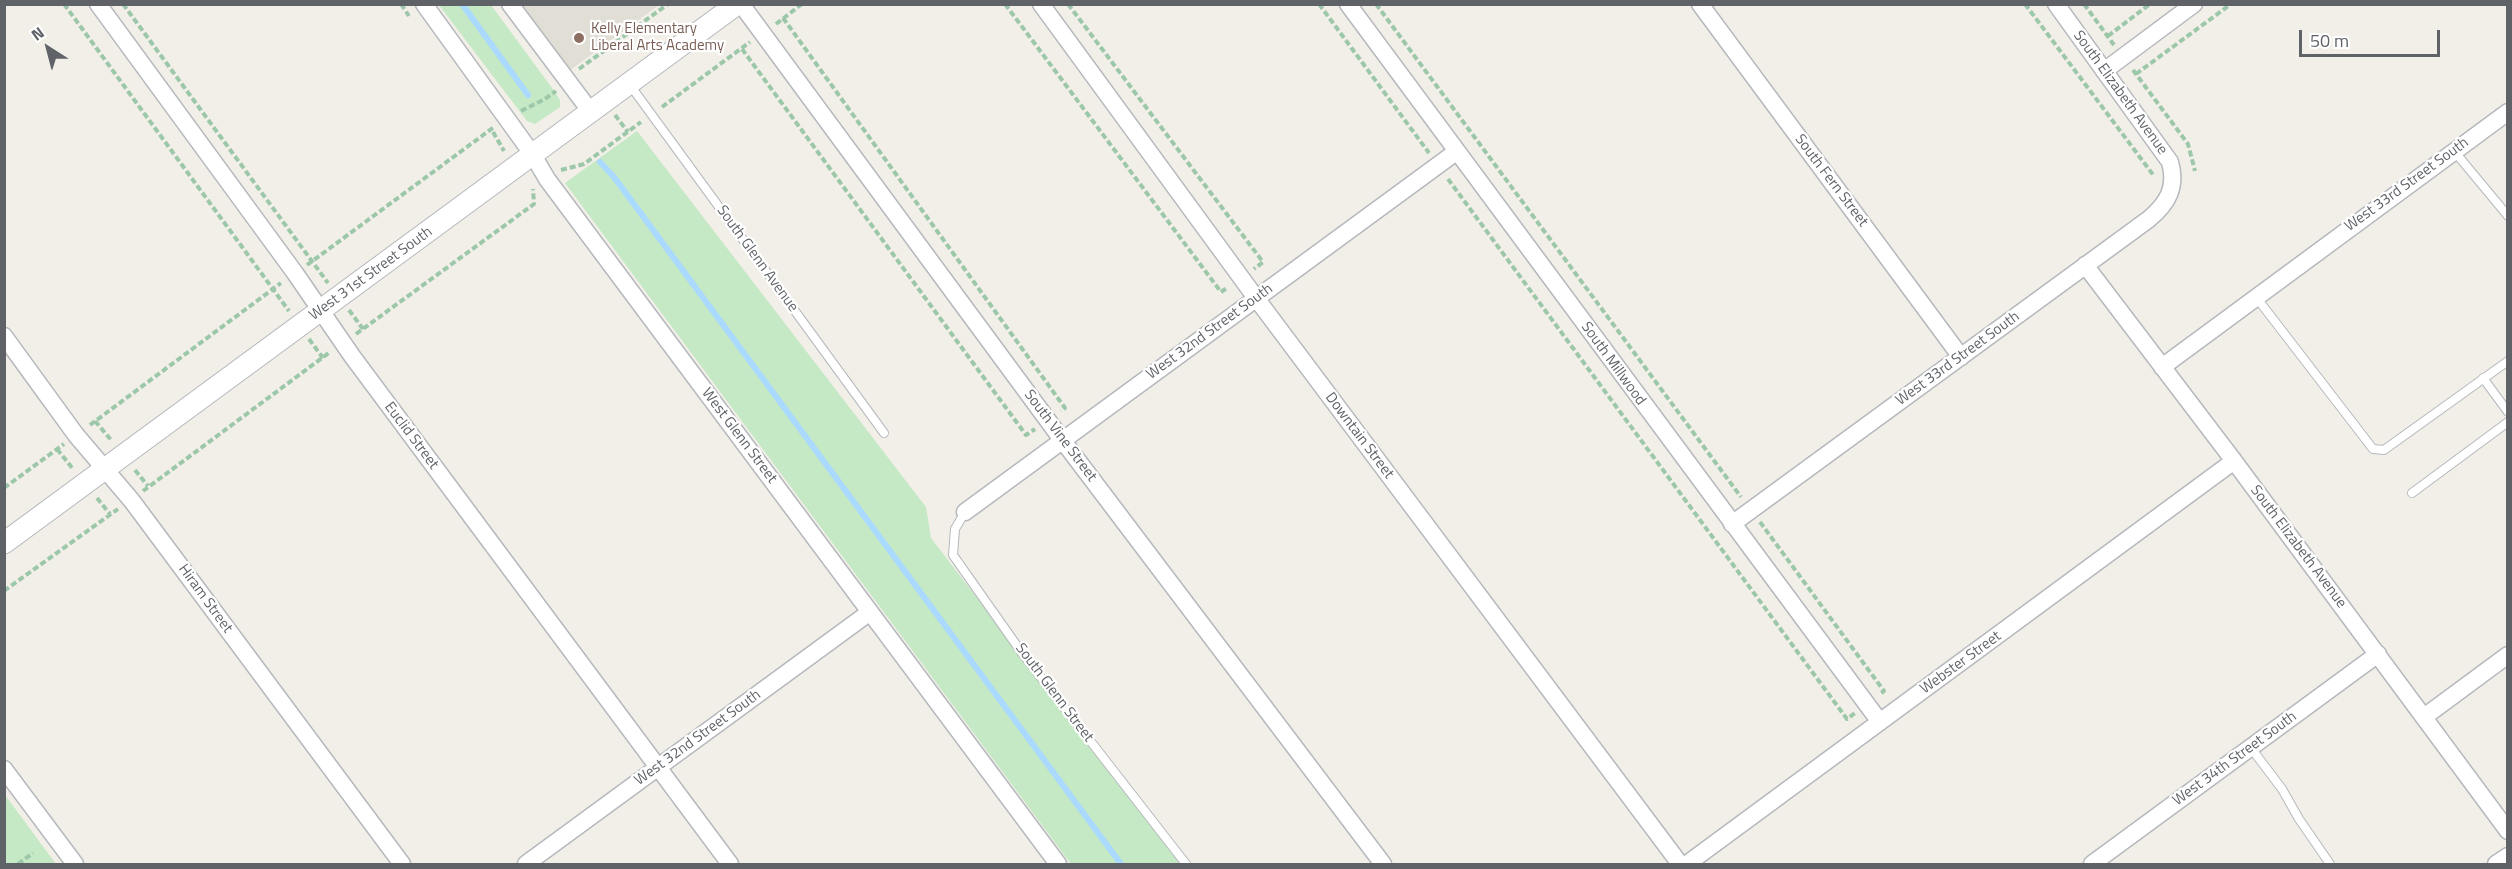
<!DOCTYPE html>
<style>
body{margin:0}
#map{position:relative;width:2512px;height:869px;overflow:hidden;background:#f1efe8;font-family:"Titillium Web",sans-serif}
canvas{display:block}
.frame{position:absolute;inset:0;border:6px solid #5f6368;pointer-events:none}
.north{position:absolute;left:18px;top:18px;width:60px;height:60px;-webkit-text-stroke:4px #fff;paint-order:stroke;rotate:324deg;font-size:16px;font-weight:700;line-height:24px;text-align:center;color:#5f6368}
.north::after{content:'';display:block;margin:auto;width:21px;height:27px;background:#5f6368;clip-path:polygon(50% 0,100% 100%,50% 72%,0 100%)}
.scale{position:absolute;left:2299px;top:30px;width:141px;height:27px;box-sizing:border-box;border:3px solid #5f6368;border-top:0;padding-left:8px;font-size:18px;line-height:21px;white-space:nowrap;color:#5f6368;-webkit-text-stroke:4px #fff;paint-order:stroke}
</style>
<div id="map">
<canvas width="2512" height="869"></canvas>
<div class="frame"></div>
<div class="north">N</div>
<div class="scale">50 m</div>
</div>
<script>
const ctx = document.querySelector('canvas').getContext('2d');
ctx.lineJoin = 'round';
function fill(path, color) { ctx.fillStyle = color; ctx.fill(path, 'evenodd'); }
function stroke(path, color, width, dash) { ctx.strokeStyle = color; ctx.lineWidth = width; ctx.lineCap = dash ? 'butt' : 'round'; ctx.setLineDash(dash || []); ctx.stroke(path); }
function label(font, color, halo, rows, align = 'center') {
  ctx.font = font + ' "Titillium Web",sans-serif'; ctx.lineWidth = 4.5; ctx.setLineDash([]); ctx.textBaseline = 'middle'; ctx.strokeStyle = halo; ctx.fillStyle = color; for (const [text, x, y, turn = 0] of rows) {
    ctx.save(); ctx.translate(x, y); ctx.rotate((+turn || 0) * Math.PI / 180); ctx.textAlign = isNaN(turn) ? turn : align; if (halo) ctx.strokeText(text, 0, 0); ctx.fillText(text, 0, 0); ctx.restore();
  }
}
fill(new Path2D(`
 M520,5h139l-90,66z`), '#e1ded6');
fill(new Path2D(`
 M439,5h52l61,83 8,12v7l-25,17 -8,-3z
 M637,131l289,376 5,31 250,326h-110l-506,-681z
 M4,795h1l51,69h-51z`), '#c5e8c5');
stroke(new Path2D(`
 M462,4l66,91
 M600,162l14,15 507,687`), '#aadaff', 6);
const service = new Path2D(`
 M630,85l254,348
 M2454,151l54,65
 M2256,297l117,152 11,1 124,-89
 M2483,378l25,34
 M2412,493l96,-71
 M965,512l-10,17 -2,26 69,98 164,211
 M2251,748l31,41 17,30 31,45`);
const minor = new Path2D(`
 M98,4l197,269 57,83 378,508
 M424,4l109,151 14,24 511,685
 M510,4l81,108
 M741,4l322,437 320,423
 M1041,4l215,294 424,566
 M1348,4l532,718
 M1700,4l261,353
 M2104,71l90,-67
 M2085,265l149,196 274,370
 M4,336l72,99 56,66 270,363
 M2162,367l346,-255
 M965,512l491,-360
 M1732,524l417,-305c19,-16 28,-32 21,-57l-114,-158
 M2424,717l84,-62
 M4,769l71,95
 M526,864l344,-252
 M1687,864l547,-403
 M2092,864l286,-210
 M2496,864l12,-8`);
const tertiary = new Path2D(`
 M4,543l733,-539`);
stroke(service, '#b5b8bc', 10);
stroke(minor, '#b5b8bc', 19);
stroke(tertiary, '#b5b8bc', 23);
stroke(new Path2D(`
 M64,4l225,307
 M123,4l205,279
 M401,4l8,12
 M1005,4l216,288 7,-5
 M1068,4l195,258 -9,7
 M1319,4l110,149
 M1376,4l365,493
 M2025,4l129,172
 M2084,4l30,41
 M783,18l282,390 -4,3
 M776,24l26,-20
 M2108,36l42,-32
 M742,49l284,386 9,-6
 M579,69l89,-65
 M2133,70l55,74 7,27
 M2136,74l95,-70
 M662,107l88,-65
 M521,111l24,-12 11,-8
 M615,115l13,17
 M493,132l11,19
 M561,170l23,-6 57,-42
 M1448,179l399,540 8,-6
 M307,265l187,-138
 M349,310l14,19
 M356,334l178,-130 -1,-15
 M309,339l14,19
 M95,421l17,20
 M90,425l191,-142
 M57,449l16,20
 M135,470l13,16
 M4,488l60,-44
 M143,491l187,-139
 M97,498l13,16
 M1760,522l124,169 -4,3
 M4,591l114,-82
 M18,864l15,-11`), '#9cc7a9', 4, [6, 3]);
stroke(service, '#fff', 8);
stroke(minor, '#fff', 16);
stroke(tertiary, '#fff', 21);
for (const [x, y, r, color] of [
 [579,38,6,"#8d6e63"]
]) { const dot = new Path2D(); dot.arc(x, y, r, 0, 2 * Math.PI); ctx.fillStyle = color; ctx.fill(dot); stroke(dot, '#fff', 2); }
label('15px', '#785e54', '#fff', [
 ["Kelly Elementary",591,29],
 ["Liberal Arts Academy",591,46]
], 'left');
label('15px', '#5f6368', '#fff', [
 ["South Elizabeth Avenue",2120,93,54],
 ["South Fern Street",1831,181,53],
 ["West 33rd Street South",2407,185,-36],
 ["South Glenn Avenue",757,259,54],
 ["West 31st Street South",371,274,-36],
 ["West 32nd Street South",1210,332,-36],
 ["West 33rd Street South",1958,359,-36],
 ["South Millwood",1613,364,54],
 ["Euclid Street",411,436,53],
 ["West Glenn Street",739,436,53],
 ["South Vine Street",1060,436,53],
 ["Downtain Street",1359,436,53],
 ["South Elizabeth Avenue",2298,547,53],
 ["Hiram Street",205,599,54],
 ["Webster Street",1961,663,-36],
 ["South Glenn Street",1054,693,53],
 ["West 32nd Street South",698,738,-36],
 ["West 34th Street South",2235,759,-36]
]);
</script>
